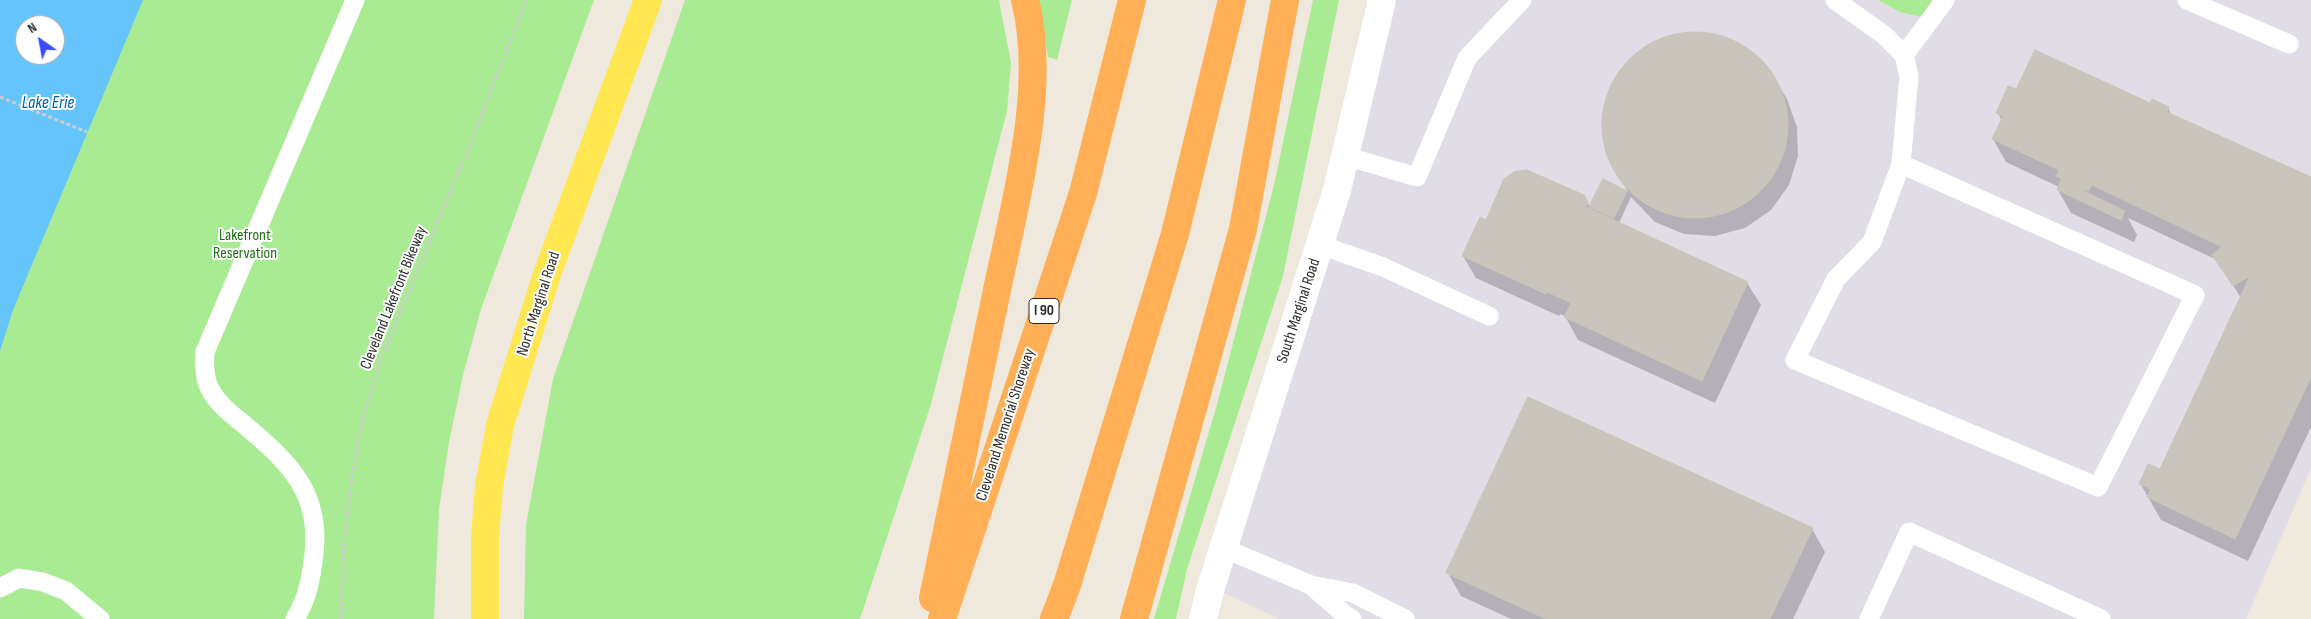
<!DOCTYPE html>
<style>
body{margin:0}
#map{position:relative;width:2311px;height:619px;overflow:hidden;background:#efe8dc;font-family:"Sofia Sans Condensed",sans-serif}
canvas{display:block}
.north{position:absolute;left:15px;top:15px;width:50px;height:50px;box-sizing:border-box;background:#fff;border:1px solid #aaa;border-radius:50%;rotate:327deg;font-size:14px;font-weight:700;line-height:20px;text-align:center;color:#2b2b2b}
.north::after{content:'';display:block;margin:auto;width:18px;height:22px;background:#394aff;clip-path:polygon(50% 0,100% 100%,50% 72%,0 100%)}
</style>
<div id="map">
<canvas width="2311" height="619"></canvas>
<div class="north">N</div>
</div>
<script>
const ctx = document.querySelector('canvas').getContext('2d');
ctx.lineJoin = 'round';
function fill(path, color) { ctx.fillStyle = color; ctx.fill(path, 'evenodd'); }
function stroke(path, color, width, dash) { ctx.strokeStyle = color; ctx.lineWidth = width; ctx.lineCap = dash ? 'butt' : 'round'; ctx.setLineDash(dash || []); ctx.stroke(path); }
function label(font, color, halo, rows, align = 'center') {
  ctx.font = font + ' "Sofia Sans Condensed",sans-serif'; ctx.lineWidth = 4; ctx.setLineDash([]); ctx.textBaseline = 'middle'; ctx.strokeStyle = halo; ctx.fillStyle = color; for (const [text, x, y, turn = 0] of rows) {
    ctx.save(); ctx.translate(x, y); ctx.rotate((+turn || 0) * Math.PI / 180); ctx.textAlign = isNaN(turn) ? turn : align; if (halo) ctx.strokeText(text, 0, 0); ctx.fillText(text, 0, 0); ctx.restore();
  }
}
fill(new Path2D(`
 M1382,0h929v468l-65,151h-966l-69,-32z`), '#e1dde6');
fill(new Path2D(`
 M0,0h594l-113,309 -18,66 -14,67 -10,67 -5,110h-434zM25,25h30v30h-30z
 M685,0h314l12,63 -4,48 -76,293 -71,215h-336l2,-94 27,-146z
 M1039,0h33l-15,60 -9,-3z
 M1313,0h26l-56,276 -96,293 -11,50h-22l64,-218 56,-216z
 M1878,0h54l-10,17 -22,-5z`), '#a8eb93');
fill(new Path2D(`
 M0,0h143l-130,310 -13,41zM25,25h30v30h-30z`), '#64c4fb');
fill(new Path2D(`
 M1703,33l29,7 25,16 18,23 12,20 10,28 1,29 -9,29 -18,25 -26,18 -30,8 -31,-2 -29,-12 -24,-25 -12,26 128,60 14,22 -46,98 -137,-63 -13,-24 -5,-2 -1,2 -83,-38 -13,-22 23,-35 97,-25 7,11 13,-26 25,11 -22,-39 -4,-31 7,-31 15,-25 22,-20 28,-11z
 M2017,91l151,17 4,8 139,63v248l-63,134 -87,-41 -21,-37 21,-12 80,-173 -24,-38 -89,-42 9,17 -3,7 -63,-29 -13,-23 1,-3 -53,-25 -13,-23 9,-18 -4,-8z
 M1812,529l13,23 -32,67h-282l-50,-23 -13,-23z`), '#0003');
const building = new Path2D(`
 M1602 125a93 93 0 1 1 186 0a93 93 0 1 1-186 0Z
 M2035,50l115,53 2,-4 17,8 -2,5 144,65v200l-76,162 -88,-42 4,-8 -12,-5 9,-20 12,5 90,-193 -17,10 -21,-31 10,-8 -130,-62 -3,6 -5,-2v2l41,20 -4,9 -64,-30 4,-11 -5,-3 3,-6 -67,-31 11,-23 -7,-3 12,-27 8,3z
 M1527,170l57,25 4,7 -2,5 162,75 -46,99 -138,-64 7,-14 -24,-11 -1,2 -84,-38 18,-39 6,3 18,-41 10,-7z
 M1603,179l24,12 -13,27 -25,-11z
 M1528,397l285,131 -43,91h-224l-100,-46z`);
fill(building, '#cac5bc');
stroke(building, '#cac5b5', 1);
stroke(new Path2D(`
 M0,97l87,35
 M341,619l3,-77 8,-66 11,-59 17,-55 95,-230 51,-132`), '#ccc', 3, [4, 2.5]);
stroke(new Path2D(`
 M1835,0l49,35 20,20 5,21 -8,88 -29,78 -36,37 -41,81 303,127 97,-192 -294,-131
 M2187,0l102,44
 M1904,55l41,-55
 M1345,156l72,21 50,-119 55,-58
 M1320,245l63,22 106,49
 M1223,548l88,37 42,8 52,26
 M1312,586l33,29 7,4
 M0,588l19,-10 24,4 23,9 34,28
 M295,619c13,-21 16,-41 19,-65 7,-60 -24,-91 -67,-127 -13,-11 -29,-22 -37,-38 -6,-11 -6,-24 -5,-37l150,-352
 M1869,619l40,-87 192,87`), '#fff', 19);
stroke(new Path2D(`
 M1203,619l8,-32 126,-397 45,-190`), '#fff', 28);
stroke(new Path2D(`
 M485,619v-81l4,-52 11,-61 46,-148 102,-277`), '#ffe751', 28);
stroke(new Path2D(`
 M933,598c21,-101 42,-202 63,-303 18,-89 52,-206 29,-295
 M942,619l141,-426 49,-193
 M1054,619l13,-34 108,-351 57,-234
 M1134,619l109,-390 42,-229`), '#ffb057', 28);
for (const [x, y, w] of [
 [1044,311,30]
]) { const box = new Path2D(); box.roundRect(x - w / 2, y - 12.5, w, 25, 4); ctx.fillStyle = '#fff'; ctx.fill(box); stroke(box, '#2b2b2b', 1); }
label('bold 15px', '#2b2b2b', null, [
 ["I 90",1044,311]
]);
label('16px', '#1d7113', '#fff', [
 ["Lakefront",245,236],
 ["Reservation",245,254]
]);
label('16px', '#2b2b2b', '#fff', [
 ["Cleveland Lakefront Bikeway",394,298,-68],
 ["North Marginal Road",539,304,-72],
 ["South Marginal Road",1299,311,-72],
 ["Cleveland Memorial Shoreway",1006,425,-72]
]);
label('italic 18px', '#005fab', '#fff', [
 ["Lake Erie",48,103]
]);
</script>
